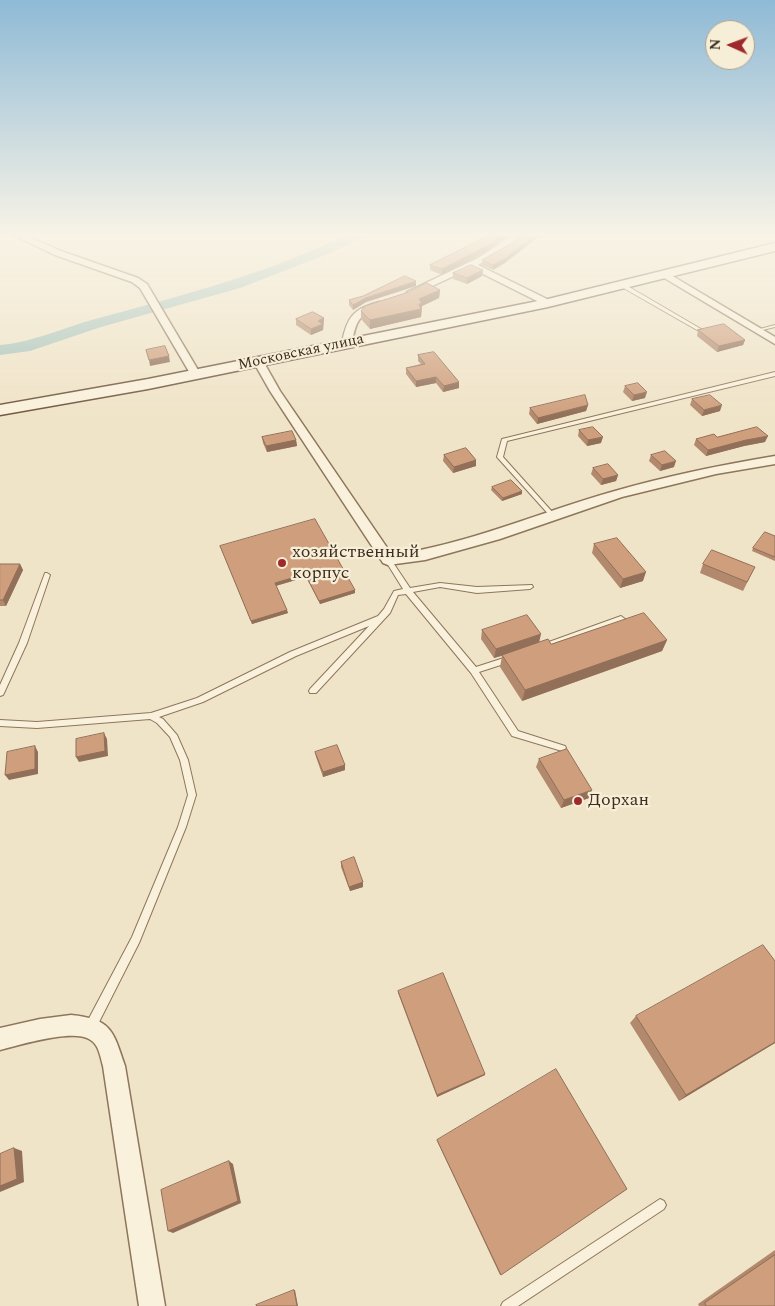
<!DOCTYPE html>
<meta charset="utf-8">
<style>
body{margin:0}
#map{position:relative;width:775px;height:1306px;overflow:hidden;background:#f0e4c8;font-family:Spectral,serif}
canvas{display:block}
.north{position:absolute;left:705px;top:20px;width:50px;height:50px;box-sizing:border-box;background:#f7eed8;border:1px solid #ada18e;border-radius:50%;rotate:272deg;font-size:14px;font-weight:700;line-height:20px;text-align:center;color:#3d2e20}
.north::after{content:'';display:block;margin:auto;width:18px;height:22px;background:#9e2a2b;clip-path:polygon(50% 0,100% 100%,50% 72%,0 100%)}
</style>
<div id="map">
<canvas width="775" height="1306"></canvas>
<div class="north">N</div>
</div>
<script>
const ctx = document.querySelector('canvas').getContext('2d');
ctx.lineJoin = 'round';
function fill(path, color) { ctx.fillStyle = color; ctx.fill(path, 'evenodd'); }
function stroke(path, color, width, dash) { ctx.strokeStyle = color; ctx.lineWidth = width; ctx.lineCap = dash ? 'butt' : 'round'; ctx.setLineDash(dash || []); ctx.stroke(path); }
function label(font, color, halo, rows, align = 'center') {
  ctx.font = font + ' Spectral,serif'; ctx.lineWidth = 4.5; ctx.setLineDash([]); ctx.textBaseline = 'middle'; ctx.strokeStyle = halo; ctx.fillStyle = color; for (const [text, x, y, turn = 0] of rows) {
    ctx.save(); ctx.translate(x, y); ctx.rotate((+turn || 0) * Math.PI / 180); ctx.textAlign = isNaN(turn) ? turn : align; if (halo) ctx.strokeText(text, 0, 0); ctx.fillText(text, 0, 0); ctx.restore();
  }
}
fill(new Path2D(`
 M346,235h18l-2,3 -29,14 -93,36 -139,39 -71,24 -30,4v-10c34,-3 62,-17 95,-26 85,-23 171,-45 251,-84z`), '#a9c4bc');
const lane = new Path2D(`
 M620,284h4l77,45 -4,1 -77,-44z
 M775,325v2l-17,4 -2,-1z
 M775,372v4l-268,65 -4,16 52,58 1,1 -1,1h-4l-54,-60 5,-18z
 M386,558h4l20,30 30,-5 37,4 55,-2 1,2 -3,2 -53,4 -37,-6 -27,5 63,75 34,-11 3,1 1,2 -1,2 -34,11 39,59 47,15 1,2 -1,2 -3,1 -50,-15 -41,-63 -65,-79 -8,1 -8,18 -74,80h-6l-1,-2 1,-2 59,-63 -73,30 -93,46 -44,15 4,2 14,16 11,25 8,35 -10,32 -47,116 -45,89 -4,1 -4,-1 -1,-4 1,-4 46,-87 46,-110 10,-32 -8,-35 -10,-23 -13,-14 -7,-4 -113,9 -37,-2v-6l37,2 114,-9 46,-15 93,-46 88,-36 6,-7 10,-18 9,-2 -18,-29z
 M45,573h2l3,2 -23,68 -23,50 -1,2 -3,1v-11l19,-42z
 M621,616l4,3 -1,2 -75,27 -4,-3 1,-2z
 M660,1199l4,2 2,4 -2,4 -146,97h-17l2,-4z`);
const street = new Path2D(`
 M13,235h12l36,16 77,27 9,6 54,91 -1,2h-8l-1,-2 -51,-87 -8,-6 -77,-27z
 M513,235h9l-13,11 -31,19 73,36v4h-6l-74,-37 -56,26h-6l-2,-2 71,-34z
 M664,271l111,66v7l-114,-68 -2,-2z
 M379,302l3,1v4c-23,8 -26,12 -30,36l-1,2h-8l-1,-2c5,-26 11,-34 37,-41z
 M258,358l5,3 17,30 112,164c77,-11 148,-43 223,-64 52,-15 106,-26 160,-35v8l-59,10 -94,23 -122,42 -75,21 -37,5 -5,-2 -113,-172 -17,-30z
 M71,1015c41,4 42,16 54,51l40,240h-26l-36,-240c-3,-10 -4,-22 -14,-27 -17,-10 -70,6 -89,11v-22l40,-9z`);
const secondary = new Path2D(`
 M775,243v8l-227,56 -400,82 -148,26v-10l148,-26 400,-80z`);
stroke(lane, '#8d765c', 2);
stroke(street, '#8d765c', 3);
stroke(secondary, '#6f573f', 3);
fill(lane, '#faf1dc');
fill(street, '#faf1dc');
fill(secondary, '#faf1dc');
fill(new Path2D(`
 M486,235h24l-21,15 -47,25 -12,-5v-5l56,-28z
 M512,243l-7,20 -12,7 -11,-5v-5z
 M483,270l-1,6 -15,8 -14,-5v-6z
 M416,286l-50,16 -13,8 -4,-5v-5z
 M440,290l-1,8 -17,8 -1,11 -51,12 -9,-10v-8z
 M324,318l-1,12 -12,5 -15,-10v-6z
 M698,330l47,10 -2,5 -26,7 -20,-16z
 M418,355l41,33 -16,4 -7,-9 -20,4 -10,-13v-6l15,-4 -3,-3z
 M625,386l20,12 -13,3 -9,-9z
 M692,399l28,12 -18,5 -12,-11z
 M588,405l-2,6 -49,13 -8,-10 1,-6z
 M579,430l22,13 -14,3 -9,-10z
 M262,437l34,3 1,6 -30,6 -4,-9z
 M717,437l48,5 -21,4 -38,10 -12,-11 2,-6z
 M444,455l32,5v6l-23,7 -10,-12z
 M651,455l23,12 -14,4 -11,-10z
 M593,468l25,7 -2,6 -15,4 -10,-11z
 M492,487l30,4v3l-20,7 -11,-11z
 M775,536v25l-23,-10 1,-3z
 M594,544l49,37 -23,7 -28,-35z
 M220,546l135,44v3l-35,11 -14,-27 -30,9 12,27 -36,11z
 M0,564h20l3,6 -17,36h-6z
 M703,564l52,3 -12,24 -43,-18z
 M482,630l57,12 12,2 116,-4 -5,11 -140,50 -22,-34 2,-11 -8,2 -13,-19z
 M315,752l30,13v5l-22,7 -7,-20z
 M539,759l50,39 -28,10 -25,-41z
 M341,862l22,25 -13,4 -9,-24z
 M775,961v82l-96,58 -49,-78 6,-7z
 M398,991l87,83v1l-48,22 -39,-104z
 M437,1140l190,49 -127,86 -63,-134z
 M775,1250v56h-76l-1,-2z`), '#b2896c');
fill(new Path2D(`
 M503,235h7l-21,15 -47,25v-6z
 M535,235h6l-36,28 -12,7v-5z
 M483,270l-1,6 -15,8v-6z
 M416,281v5l-50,16 -13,8v-5l13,-7z
 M440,290l-1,8 -17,8 -1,11 -51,12v-9z
 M324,318l-1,12 -12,5v-6l7,-8z
 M745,340l-2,5 -26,7 2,-6z
 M169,356l1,6 -20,4 -1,-6z
 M436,377v6l-20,4v-6z
 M459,382v6l-16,4 1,-6z
 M647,392l-2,6 -13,3 2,-6z
 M588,405l-2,6 -49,13 1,-6z
 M722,405l-2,6 -18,5 2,-6z
 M768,436l-3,6 -21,4 -38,10 2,-6 38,-10z
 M603,437l-2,6 -14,3 1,-6z
 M296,440l1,6 -30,6 -1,-6z
 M476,460v6l-23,7 1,-6z
 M676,461l-2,6 -14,4 2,-6z
 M618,475l-2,6 -15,4 2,-6z
 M522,491v3l-20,7 1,-3z
 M20,564l3,6 -17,36 -3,-6z
 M646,572l-3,9 -23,7 3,-9z
 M305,574l1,3 -31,9v-3z
 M355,590v3l-35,11 -1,-3z
 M287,610l1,3 -36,11 -1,-3z
 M541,634l-2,9 -45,15 2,-9z
 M667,640l-5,11 -140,50 3,-11z
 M104,733l3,6 1,17 -29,6 -3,-5z
 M35,746l3,6v22l-29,6 -4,-5z
 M345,765v5l-22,7v-5z
 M592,790l-3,8 -28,10 3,-8z
 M363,882v5l-13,4 -1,-4z
 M775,1042v1l-96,58 7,-6z
 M485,1074v1l-48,22v-2z
 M14,1148l8,3 2,31 -24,10v-6z
 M229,1161l4,3 8,39 -68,30 -5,-2z
 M294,1290h1l3,16h-1z`), '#916f58');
const building = new Path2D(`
 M490,235h13l-14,10 -47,24 -12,-4z
 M520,235h15l-29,23 -13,7 -11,-5 30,-17z
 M471,265l12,5 -16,8 -14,-5z
 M405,276l11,5 -50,17 -13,7 -4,-5 14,-4z
 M427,283l13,7 -21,9 3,4 -3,1 2,5 -51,11 -9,-9 4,-5 44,-14z
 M313,312l11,6 -6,3 5,3 -12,5 -15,-10z
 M724,324l21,16 -26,6 -21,-16z
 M165,346l4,10 -20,4 -3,-10z
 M434,352l25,30 -15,4 -8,-9 -20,4 -10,-13 19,-4 -7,-9z
 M638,383l9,9 -13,3 -9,-9z
 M585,395l3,10 -50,13 -8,-10z
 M710,395l12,10 -18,5 -12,-11z
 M593,427l10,10 -15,3 -9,-10z
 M757,427l11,9 -22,4 -38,10 -12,-11 18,-5 3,3z
 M292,431l4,9 -30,6 -4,-9z
 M466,448l10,12 -22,7 -10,-12z
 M665,451l11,10 -14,4 -11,-10z
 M608,464l10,11 -15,4 -10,-11z
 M511,480l11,11 -19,7 -11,-11z
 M315,519l40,71 -36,11 -14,-27 -30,9 12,27 -36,11 -31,-75z
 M765,532l10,4v21l-22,-9z
 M617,538l29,34 -23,7 -29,-35z
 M712,550l43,17 -8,15 -44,-18z
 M0,564h20l-17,36h-3z
 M644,613l23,27 -142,50 -23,-35 46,-16 3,5z
 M527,615l14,19 -45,15 -14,-19z
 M104,733l1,18 -29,6v-18z
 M337,745l8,20 -22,7 -8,-20z
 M35,746v23l-30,6 2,-23z
 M567,749l25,41 -28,10 -25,-41z
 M354,857l9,25 -14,5 -8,-25z
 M763,945l12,16v81l-89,53 -50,-79z
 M443,973l42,101 -48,21 -39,-104z
 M556,1069l71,120 -126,86 -64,-135z
 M14,1148l3,31 -17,7v-32z
 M229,1161l9,40 -70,30 -7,-41z
 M775,1255v51h-69l-1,-3z
 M294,1290l3,16h-40l-1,-1z`);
fill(building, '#cf9f7d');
stroke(building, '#916f58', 1);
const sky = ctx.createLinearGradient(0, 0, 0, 418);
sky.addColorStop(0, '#8fbad6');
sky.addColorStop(0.56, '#f8f3e6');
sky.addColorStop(1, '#f8f3e600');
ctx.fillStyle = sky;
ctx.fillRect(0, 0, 775, 418);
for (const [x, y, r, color] of [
 [282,563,5,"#9e2a2b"],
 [578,801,5,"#9e2a2b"]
]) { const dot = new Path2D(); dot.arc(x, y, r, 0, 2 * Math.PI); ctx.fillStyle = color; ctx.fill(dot); stroke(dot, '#f7eed8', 2); }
label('15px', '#3d2e20', '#f7eed8', [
 ["Московская улица",301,353,-12]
]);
label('18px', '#3d2e20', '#f7eed8', [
 ["хозяйственный",292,553],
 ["корпус",292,574],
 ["Дорхан",588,801]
], 'left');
</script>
